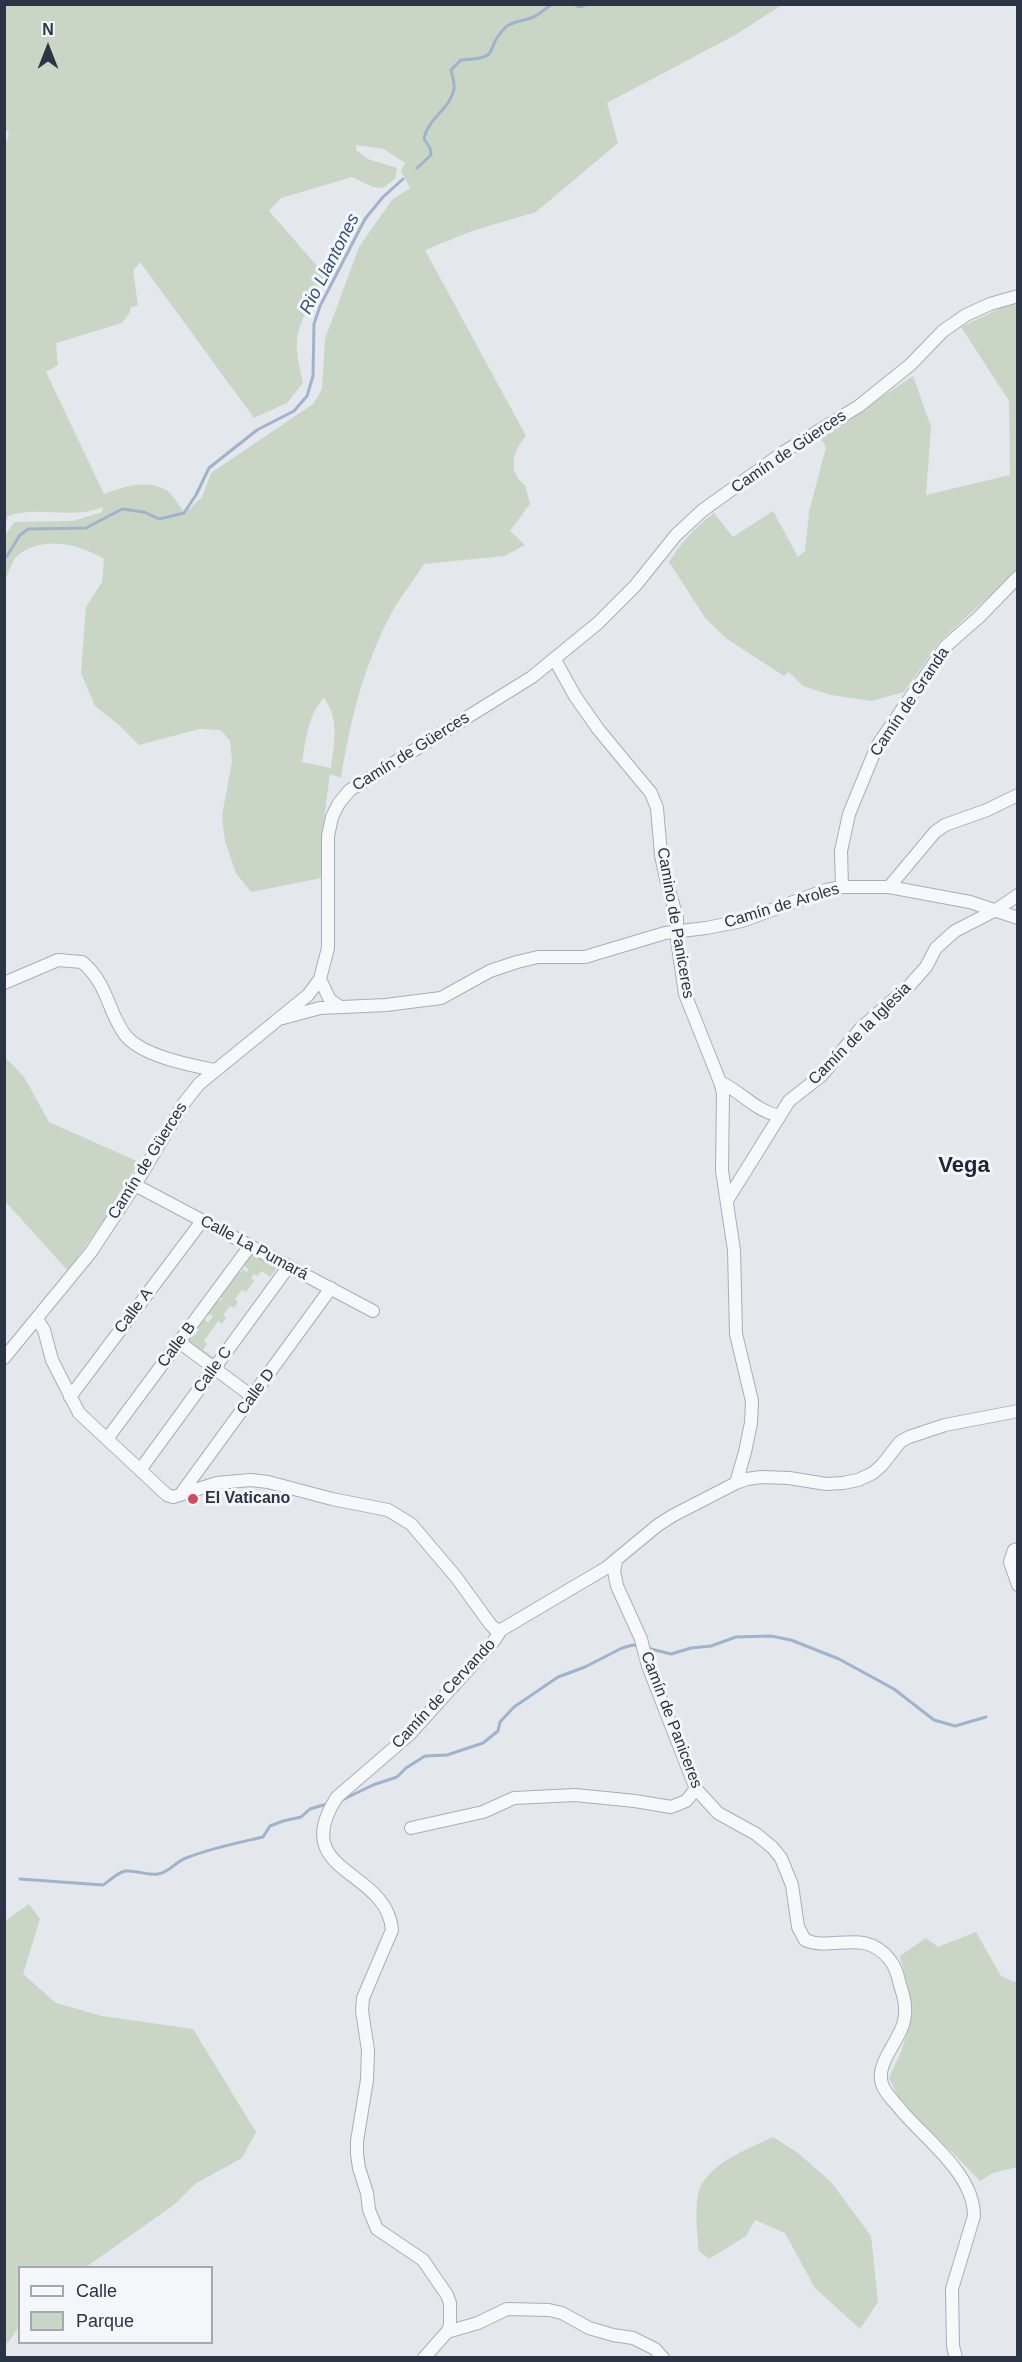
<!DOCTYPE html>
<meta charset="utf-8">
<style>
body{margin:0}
#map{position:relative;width:1022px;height:2362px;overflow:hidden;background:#e4e7ec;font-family:Helvetica,sans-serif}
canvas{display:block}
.frame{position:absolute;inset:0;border:6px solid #2b3445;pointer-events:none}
.legend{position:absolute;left:18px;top:2266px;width:195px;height:78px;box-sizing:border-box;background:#f4f6f9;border:2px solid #a4a8b1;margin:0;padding:8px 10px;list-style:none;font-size:18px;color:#2b3445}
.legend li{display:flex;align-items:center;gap:12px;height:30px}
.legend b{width:30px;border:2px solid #a4a8b1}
.north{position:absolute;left:18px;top:18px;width:60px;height:60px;-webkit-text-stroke:4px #f4f6f9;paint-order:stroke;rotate:0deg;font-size:16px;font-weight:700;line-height:24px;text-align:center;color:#2b3445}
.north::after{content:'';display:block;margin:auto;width:21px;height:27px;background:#2b3445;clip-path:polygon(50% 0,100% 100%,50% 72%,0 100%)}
</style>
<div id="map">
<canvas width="1022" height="2362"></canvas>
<div class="frame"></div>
<ul class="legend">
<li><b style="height:8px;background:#f7f8fa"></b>Calle</li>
<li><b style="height:16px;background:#c9d6c5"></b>Parque</li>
</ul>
<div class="north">N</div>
</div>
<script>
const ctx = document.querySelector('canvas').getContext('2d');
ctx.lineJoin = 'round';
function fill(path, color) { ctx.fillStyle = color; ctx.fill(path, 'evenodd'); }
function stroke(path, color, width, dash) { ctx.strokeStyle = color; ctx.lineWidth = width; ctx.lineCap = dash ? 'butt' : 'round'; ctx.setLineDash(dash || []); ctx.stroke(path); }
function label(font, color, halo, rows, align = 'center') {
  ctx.font = font + ' Helvetica,sans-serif'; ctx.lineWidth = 6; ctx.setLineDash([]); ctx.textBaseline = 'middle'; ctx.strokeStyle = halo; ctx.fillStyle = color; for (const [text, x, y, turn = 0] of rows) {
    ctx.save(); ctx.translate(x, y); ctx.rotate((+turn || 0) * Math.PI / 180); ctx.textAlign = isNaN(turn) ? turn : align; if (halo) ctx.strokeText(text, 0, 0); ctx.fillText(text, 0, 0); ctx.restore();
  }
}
fill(new Path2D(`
 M5,5h777l-47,30 -128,68 11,40 -82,69 -64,19 -47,19 101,186c-13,14 -19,37 -1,49l5,19 -20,27 15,14 -21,11 -80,8c-10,16 -24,33 -33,50 -27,51 -41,107 -50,164l-11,-4 -5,37 -4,67 -70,14 -15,-19 -11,-32 -3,-25 10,-55 -2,-20 -9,-11 -22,-1 -60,16 -20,-20 -24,-19 -14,-33 5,-66 16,-25 2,-23c-24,-15 -61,-24 -86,-4 -6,5 -9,18 -13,24v-43l9,-14 59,-1 29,-9 1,-5c-30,13 -65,-2 -95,9l-3,7 -1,-383 3,1 2,-9 -5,-3zM356,145l28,4 21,14 -4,8 9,17 -18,12 -33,47 -34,92 -3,50 -9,15 -102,69 -9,24 -17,16c-6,-7 -12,-19 -19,-23 -20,-11 -43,-3 -62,4l-58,-122 12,-7 -2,-22 66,-20 8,-11v-4l8,-3 -5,-34 7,-9 114,156 33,-15 16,-20c-3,-14 -7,-28 -6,-42 1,-20 19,-47 28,-66l-56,-64 12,-13 71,-21 21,10 10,1 12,-9 2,-11 -29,-9 -12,-9zM324,698c16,22 10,45 7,70l-29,-6c4,-22 6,-48 22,-64z
 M1013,302h4v269l-76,69 -37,52 -33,9 -40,-6 -28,-9 -14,-14 -5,4 -57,-37 -21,-20 -37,-57c13,-20 26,-35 45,-49l19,24 40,-26 25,46 7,-6 4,-39 17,-65 -5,-9 92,-62 18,51 -5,68 84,-20 -1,-74 -48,-74z
 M5,1057l19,20 25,45 90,40 -34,56 -37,53 -63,-70z
 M253,1249l28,14 -11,14 -8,-6 -5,5 -3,-2 -3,4 3,3 -8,11 -4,-2 -7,9 3,3 -4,6 -4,-2 -7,9 3,3 -4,6 -4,-3 -14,20 3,3 -4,6 10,7 -2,2 -25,-19 5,-7 4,2 4,-6 -3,-3 6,-8 6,4 5,-5 -3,-3 -2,2 -3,-2 11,-16 4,3 2,-3 -3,-3 18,-25 3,3 3,-4 4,3 2,-2 -7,-6z
 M29,1904l11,15 -17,55 33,29 46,13 91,13 63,103 -14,26 -47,26 -20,20 -89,63 -66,1 -1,58 -11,17 -4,-1 1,-421z
 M976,1932l25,44 13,6 3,-2v187l-24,6 -13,8 -28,-29 -45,-36 -18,-38 13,-28 11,-41 -13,-53 26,-18 12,9z
 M773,2137l25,16 33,29 40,54 7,66 -18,27 -45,-41 -30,-55 -30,-13 -9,16 -37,23 -10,-8c-2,-17 -6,-55 4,-69 16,-23 45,-33 70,-45z`), '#c9d6c5');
stroke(new Path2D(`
 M574,4l5,3 10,-3
 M417,168l14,-13 -1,-7 -6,-9c3,-20 27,-31 30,-50 1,-6 -2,-14 -3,-19l10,-10c44,-2 21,-11 45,-33 9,-8 21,-5 31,-12 6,-3 9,-8 16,-11
 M4,556h3l13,-21 8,-6 58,-1 36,-19 22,3 15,7 25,-6 12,-18 13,-27 48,-38 37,-19 13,-15 6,-20 1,-52 6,-18 45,-87 18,-22 20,-18
 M647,1648l24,6 20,-6 20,-2 25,-9 35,-1 20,4 48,19 55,30 40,31 21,6 31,-9
 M342,1800l31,-15 24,-8 9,-9 19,-12 22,-1 36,-12 15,-12 2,-9 14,-15 44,-30 27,-10 37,-19 11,-3 5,1
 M20,1879l83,6c7,-4 14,-13 23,-14 11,-1 21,5 32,3 12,-2 17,-12 28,-16 25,-10 51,-15 77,-21l7,-11 13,-5 18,-4 9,-8 20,-6`), '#9fb4cc', 3);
const street = new Path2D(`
 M555,660l20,36 23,33 53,64 6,15 4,47 5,24 11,39v22l8,54 35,88 3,11 -1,78 12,79 2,84 16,67 -1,22 -6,29 -9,31
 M842,887l-1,-36 8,-37 28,-68 69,-100 33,-29 39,-40
 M889,887l46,-55 10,-7 42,-15 31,-15
 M320,979l10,21 9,6
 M4,983l54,-23 24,2c17,14 23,31 31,51 4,8 8,18 14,24 17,19 62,28 87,33
 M283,1018l37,-10 66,-3 55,-7 49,-27 27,-9 21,-5h47l80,-24 41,-5 36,-7 84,-31 16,-3h47l81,15 48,16
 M720,1082c22,10 34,28 59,34
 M135,1185l238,126
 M728,1199l61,-98 33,-26 39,-47 48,-42 17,-19 10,-19 19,-17 41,-21 22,-15
 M37,1319l7,11 8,30 27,53 88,82 6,2 44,-14 34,-3 17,2 64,17 56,11 23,14 45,53 34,47 5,5 6,1
 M179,1342l74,55
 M4,1358l87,-106 44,-67 49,-82 15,-19 109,-89 12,-16 8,-31v-112l4,-19 7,-14 11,-13 182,-113 66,-54 37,-37 41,-51 27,-25 81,-58 75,-46 51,-41 33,-34 23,-16 24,-11 28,-8
 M70,1397l129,-172
 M107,1439l140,-189
 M140,1470l146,-200
 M180,1495l151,-207
 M1018,1549l-4,1 -4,12 8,23
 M616,1561l-2,10 3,15 24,53 7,27 48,123 22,24 38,21 16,13 9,11 11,27 6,42 7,13c27,12 60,-13 85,20 6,7 8,16 10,25 4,12 7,23 4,36 -4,20 -29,42 -22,63 3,10 13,18 19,26 26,31 73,64 73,106l-22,73 1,57 3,12
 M411,1828l72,-16 31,-14 61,-3 60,6 36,6 15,-6 10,-12
 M447,2332l31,-9 29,-14 42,1 13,3 27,15 24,7 20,3 22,11 8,9
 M424,2358l23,-26 3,-6v-23l-3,-8 -24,-35 -46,-31 -8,-19 -2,-17 -8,-25 -2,-14v-13l10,-61 1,-30 -6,-39 1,-13 29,-68c-5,-62 -105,-56 -55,-133l72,-62 84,-93 8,-12 105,-62 52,-43 14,-9 64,-33 11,-4 14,-2 28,1 37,6 17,-1 15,-3 15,-7 9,-8 18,-23 9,-5 36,-12 73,-14`);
stroke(street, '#a9aeb7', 14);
stroke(street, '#f7f8fa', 12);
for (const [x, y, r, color] of [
 [193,1499,6,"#d1495b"]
]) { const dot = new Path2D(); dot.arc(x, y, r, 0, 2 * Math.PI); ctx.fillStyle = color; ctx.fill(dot); stroke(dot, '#f4f6f9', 2); }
label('16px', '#2b3445', '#f4f6f9', [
 ["Camín de Güerces",789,452,-34],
 ["Camín de Granda",910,702,-56],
 ["Camín de Güerces",411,752,-32],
 ["Camín de Aroles",782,906,-17],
 ["Camino de Paniceres",675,923,80],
 ["Camín de la Iglesia",860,1034,-45],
 ["Camín de Güerces",148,1161,-58],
 ["Calle La Pumará",254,1248,28],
 ["Calle A",134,1311,-53],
 ["Calle B",177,1345,-53],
 ["Calle C",213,1370,-54],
 ["Calle D",256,1392,-54],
 ["Camín de Cervando",444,1694,-47],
 ["Camín de Paniceres",671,1720,69]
]);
label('bold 16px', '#2b3445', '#f4f6f9', [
 ["El Vaticano",205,1499]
], 'left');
label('italic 18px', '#34527a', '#f4f6f9', [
 ["Rio Llantones",330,264,-63]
]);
label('bold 22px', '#1d2536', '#f4f6f9', [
 ["Vega",964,1166]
]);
</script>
